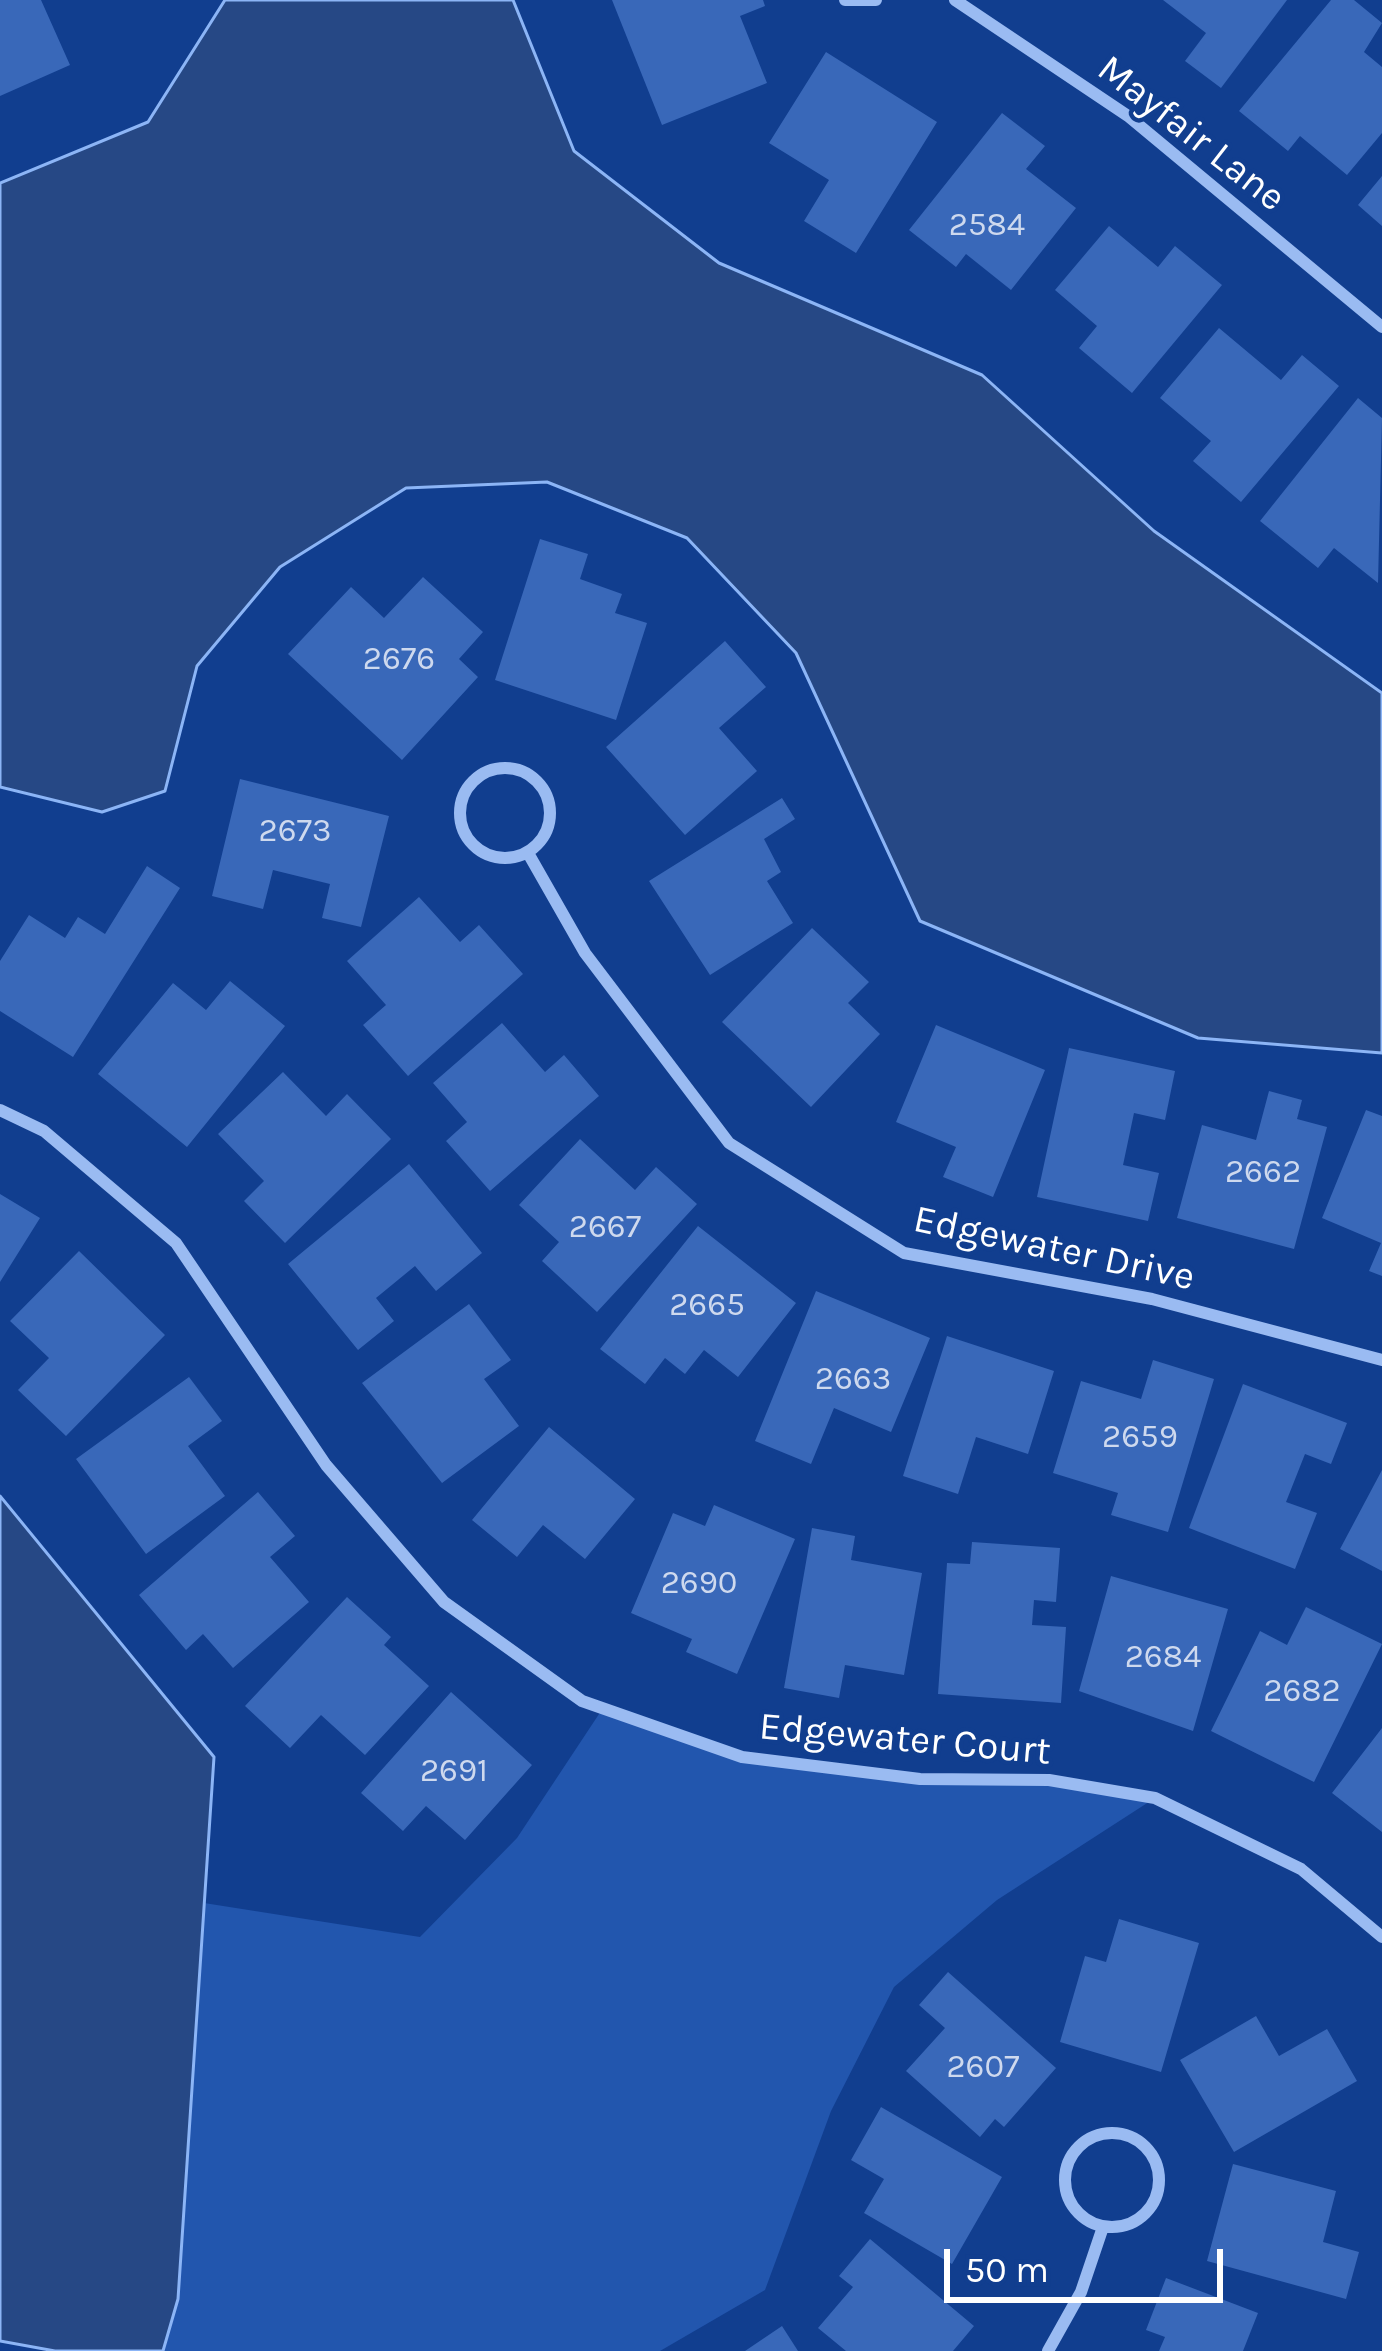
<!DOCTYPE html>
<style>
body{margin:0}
#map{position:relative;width:1382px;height:2351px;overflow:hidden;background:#113e8f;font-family:Karla,sans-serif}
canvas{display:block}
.scale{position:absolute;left:944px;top:2249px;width:279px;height:54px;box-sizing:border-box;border:6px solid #fff;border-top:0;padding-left:15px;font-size:36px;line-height:42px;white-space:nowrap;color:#fff;-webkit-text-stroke:9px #113e8f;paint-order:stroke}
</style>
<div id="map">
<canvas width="1382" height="2351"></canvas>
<div class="scale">50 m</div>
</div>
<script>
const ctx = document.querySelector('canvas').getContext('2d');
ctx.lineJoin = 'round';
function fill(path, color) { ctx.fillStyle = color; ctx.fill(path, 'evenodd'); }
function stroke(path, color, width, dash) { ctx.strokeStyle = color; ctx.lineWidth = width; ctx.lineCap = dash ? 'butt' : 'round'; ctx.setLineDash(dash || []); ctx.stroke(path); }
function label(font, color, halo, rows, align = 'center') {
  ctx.font = font + ' Karla,sans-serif'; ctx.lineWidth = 9; ctx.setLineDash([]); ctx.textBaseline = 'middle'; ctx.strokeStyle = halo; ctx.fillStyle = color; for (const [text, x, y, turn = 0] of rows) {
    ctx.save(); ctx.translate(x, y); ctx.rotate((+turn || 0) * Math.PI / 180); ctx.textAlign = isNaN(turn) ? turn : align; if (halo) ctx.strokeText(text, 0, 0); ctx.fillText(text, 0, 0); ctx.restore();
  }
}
fill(new Path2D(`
 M603,1708l140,49 177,22 129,1 106,18 -158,102 -103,87 -63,124 -66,179 -105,61h-497l15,-52 26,-396 216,34 97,-99z`), '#2256ae');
const water = new Path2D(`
 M225,0h288l61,151 145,112 263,112 172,156 228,162v360l-184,-15 -278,-117 -124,-268 -109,-115 -140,-56 -141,6 -126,79 -83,99 -32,125 -63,21 -102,-25v-604l148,-61z
 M0,1496l214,261 -36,542 -15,52h-108l-55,-10z`);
fill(water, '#264885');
stroke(water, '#8cb5f6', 3);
fill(new Path2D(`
 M0,0h41l29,65 -70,31z
 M612,0h151l2,6 -25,10 27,67 -105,42z
 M1163,0h124l-66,88 -36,-27 21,-28z
 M1331,0h23l28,23 -18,29 18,15v66l-35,42 -47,-39 -12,15 -49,-40z
 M826,52l111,70 -81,131 -52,-32 25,-41 -60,-37z
 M1002,113l43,33 -19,23 50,39 -65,82 -45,-36 -10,13 -47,-37z
 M1382,176v50l-24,-21z
 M1109,226l49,41 17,-21 47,39 -90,108 -53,-45 18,-22 -42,-36z
 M1219,328l62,52 21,-25 37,31 -98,116 -48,-41 18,-20 -51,-43z
 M1358,398l24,20 -4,165 -44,-35 -16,20 -58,-47z
 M540,539l48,15 -8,25 42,15 -7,19 32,10 -31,97 -121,-40z
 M423,577l60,55 -24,27 19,18 -76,83 -114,-106 63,-67 33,31z
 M725,641l41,46 -47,41 38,43 -72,64 -79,-88z
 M240,779l149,37 -28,111 -39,-9 8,-34 -57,-14 -10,39 -51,-13z
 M782,798l13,21 -31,20 17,33 -14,9 26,42 -83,52 -61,-94z
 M147,866l33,22 -107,169 -73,-46v-50l29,-46 36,23 13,-21 27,17z
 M419,897l41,45 19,-17 44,49 -115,102 -45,-51 23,-20 -39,-44z
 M812,928l57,54 -21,21 32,31 -69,73 -89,-85z
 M230,981l55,45 -98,121 -89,-73 75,-91 33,27z
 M502,1023l43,49 19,-17 35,41 -109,95 -44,-50 21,-19 -34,-39z
 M936,1025l109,45 -52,127 -50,-20 13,-30 -60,-25z
 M1069,1048l106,23 -10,49 -31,-7 -11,52 36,8 -11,48 -111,-24z
 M283,1072l43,44 21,-22 44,45 -106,104 -41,-42 20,-20 -46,-47z
 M1269,1091l33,9 -5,19 30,8 -33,122 -117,-31 25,-93 54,15z
 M1366,1110l16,6v160l-13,-5 12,-28 -59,-25z
 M580,1139l55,51 21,-23 41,37 -100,108 -55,-51 17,-19 -40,-37z
 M409,1164l73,89 -46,38 -21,-25 -39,32 18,23 -36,29 -70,-86z
 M0,1194l40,24 -40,64z
 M698,1226l98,77 -58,74 -34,-27 -19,24 -20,-16 -20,26 -45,-35z
 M79,1251l86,84 -99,101 -48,-46 31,-32 -39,-37z
 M816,1291l114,47 -39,94 -57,-24 -23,56 -56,-23z
 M469,1304l42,56 -27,19 35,47 -77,57 -80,-100z
 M947,1336l107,35 -26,83 -52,-17 -18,57 -55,-18z
 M1153,1360l61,19 -46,153 -57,-17 7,-22 -65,-20 28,-92 60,18z
 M189,1377l33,44 -34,25 37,50 -79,58 -70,-95z
 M1243,1384l104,39 -16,41 -26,-10 -19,48 31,11 -22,56 -106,-41z
 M549,1427l86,72 -50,60 -42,-34 -26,32 -45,-37z
 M1382,1470v101l-42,-22z
 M258,1492l37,44 -25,21 39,45 -76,66 -30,-34 -17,16 -47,-55z
 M714,1505l81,34 -58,135 -51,-22 6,-13 -61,-26 42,-100 32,13z
 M812,1528l43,8 -4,24 71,13 -18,102 -59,-10 -6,33 -55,-10z
 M972,1542l88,6 -4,54 -22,-2 -2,25 34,2 -5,76 -123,-9 9,-131 23,1z
 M1111,1576l117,33 -35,122 -114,-40z
 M347,1597l44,40 -7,8 45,41 -64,69 -44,-40 -31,33 -45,-42z
 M1306,1607l76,37 -68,138 -103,-51 49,-100 27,14z
 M451,1692l81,73 -67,75 -39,-34 -23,25 -42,-38z
 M1382,1728v104l-50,-39z
 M1119,1919l80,24 -38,129 -101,-30 25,-86 21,6z
 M948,1972l108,96 -52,59 -9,-8 -15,18 -74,-66 39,-43 -26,-23z
 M1256,2016l23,40 48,-27 30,52 -123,71 -54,-92z
 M881,2107l121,70 -50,87 -88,-51 20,-34 -33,-19z
 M1233,2164l103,27 -13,51 36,10 -13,47 -139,-38z
 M870,2239l104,87 -21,25h-107l-28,-23 35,-41 -14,-11z
 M1166,2278l92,35 -15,38h-84l6,-14 -19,-7z
 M782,2326l16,25h-53z`), '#3968b9');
stroke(new Path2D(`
 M845,0h31
 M955,0l173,116 254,211
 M460 813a45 45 0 1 1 90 0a45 45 0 1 1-90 0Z
 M528,853l57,100 144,190 175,110 248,46 230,61
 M0,1110l44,21 132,112 150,222 118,137 138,99 160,56 178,22 129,1 106,18 146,71 81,68
 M1065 2180a47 47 0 1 1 94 0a47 47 0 1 1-94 0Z
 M1048,2351l33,-59 22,-65`), '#9abbf2', 12);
label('33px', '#ced9ee', null, [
 ["2584",987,226],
 ["2676",399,660],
 ["2673",295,832],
 ["2662",1263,1173],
 ["2667",605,1228],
 ["2665",707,1306],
 ["2663",853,1380],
 ["2659",1140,1438],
 ["2690",699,1584],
 ["2684",1163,1658],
 ["2682",1302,1692],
 ["2691",454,1772],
 ["2607",983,2068]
]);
label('39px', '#fff', '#113e8f', [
 ["Mayfair Lane",1191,134,38],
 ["Edgewater Drive",1054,1249,12],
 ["Edgewater Court",905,1740,5]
]);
</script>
